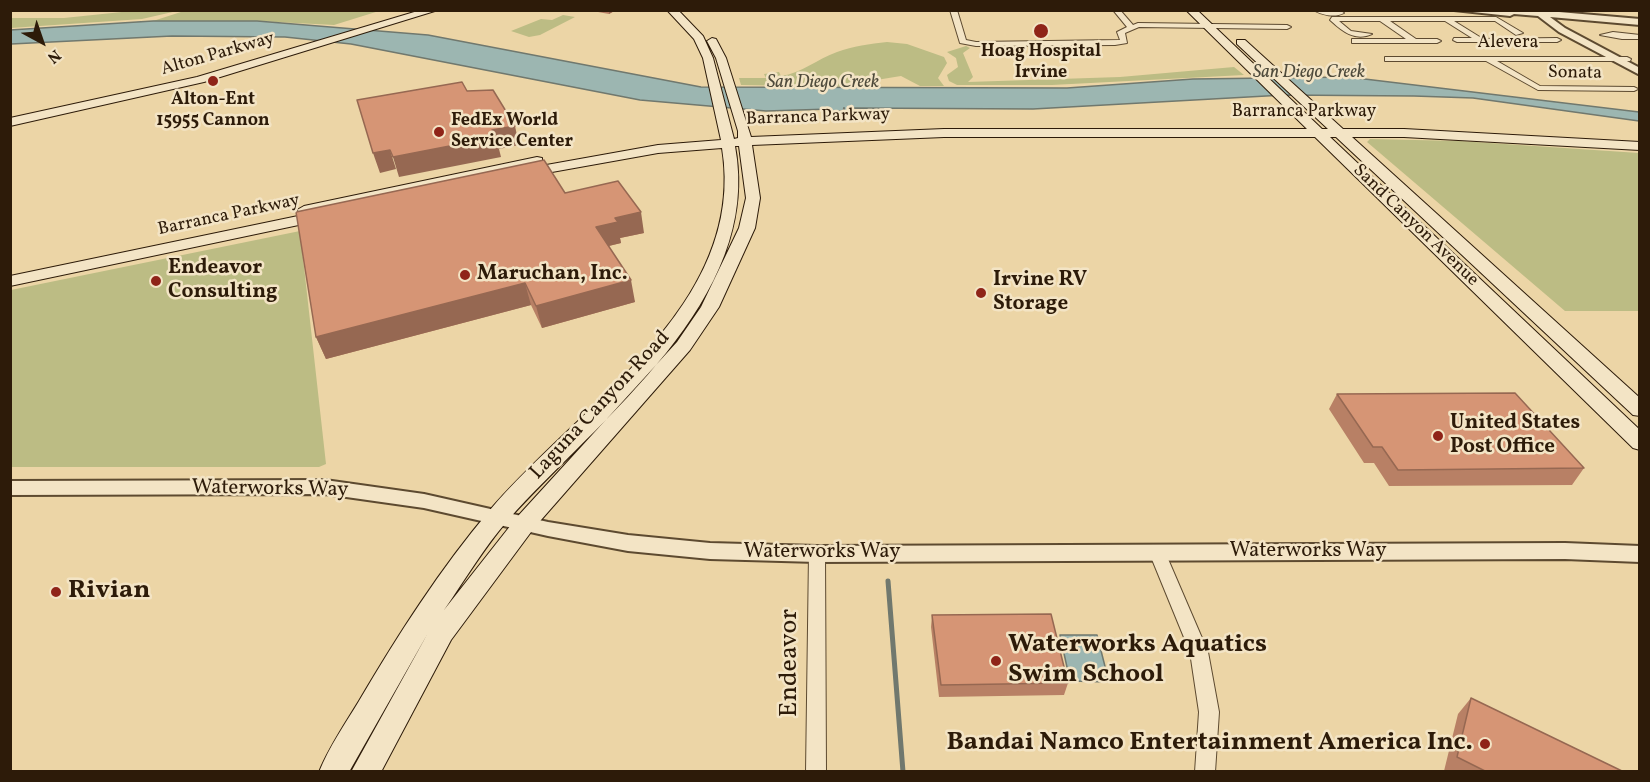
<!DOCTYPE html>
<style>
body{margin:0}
#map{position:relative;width:1650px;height:782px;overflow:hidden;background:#ecd5a6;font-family:Vollkorn,serif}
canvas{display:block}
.frame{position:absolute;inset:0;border:12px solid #2d1b09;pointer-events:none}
.north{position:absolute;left:12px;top:12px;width:60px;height:60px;-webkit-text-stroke:4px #f3e4c5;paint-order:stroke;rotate:140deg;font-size:16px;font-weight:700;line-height:24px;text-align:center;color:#2d1b09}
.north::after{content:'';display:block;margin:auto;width:21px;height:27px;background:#2d1b09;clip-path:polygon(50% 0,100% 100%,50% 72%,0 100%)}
</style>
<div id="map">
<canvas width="1650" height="782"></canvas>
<div class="frame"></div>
<div class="north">N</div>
</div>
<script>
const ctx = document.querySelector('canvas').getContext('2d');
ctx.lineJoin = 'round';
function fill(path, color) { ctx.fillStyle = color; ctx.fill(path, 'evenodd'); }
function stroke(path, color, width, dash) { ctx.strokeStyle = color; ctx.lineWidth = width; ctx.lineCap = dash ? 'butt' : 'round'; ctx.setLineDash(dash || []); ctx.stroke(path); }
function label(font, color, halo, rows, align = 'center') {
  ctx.font = font + ' Vollkorn,serif'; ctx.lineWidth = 5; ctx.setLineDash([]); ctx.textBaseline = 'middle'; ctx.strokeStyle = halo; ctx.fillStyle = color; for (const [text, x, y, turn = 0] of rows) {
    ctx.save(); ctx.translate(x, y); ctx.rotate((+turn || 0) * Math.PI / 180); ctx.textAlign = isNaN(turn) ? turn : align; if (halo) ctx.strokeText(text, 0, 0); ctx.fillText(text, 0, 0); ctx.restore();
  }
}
fill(new Path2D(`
 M141,10l36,1 -35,8 -131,9v-10h53z
 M184,11h195l-45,14 -77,-4h-104z
 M563,15l12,2 -35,18 -11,2 -18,-6 30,-12 11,1z
 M887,42l20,2 37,13 3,6 -9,15 6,8h-24l-19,-10 -37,6v5l-123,-2 -2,-7h27l-2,-4 15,-2 2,4c21,-3 36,-17 56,-24 16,-6 33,-8 50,-10z
 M966,46l4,2 -7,5 10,24 -5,5 152,-5 114,-10 10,8 -192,10h-95l-8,-4 -2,-6 11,-8 -2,-9 -9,-6z
 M1370,139l90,2 179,12v158h-74l-198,-169z
 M300,231l26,233 -7,3h-308v-177z`), '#bcbc84');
const water = new Path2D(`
 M153,21h104l171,14 273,52 366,1 126,-9 155,-2 291,35v9l-166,-23 -59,-2 -130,-1 -251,14 -180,-1 -1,3h-20l-1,-2 -65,2 -126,-11 -289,-56 -66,-7 -113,-1 -161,8 -1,-14z
 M1060,635h37l12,47 -39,-1z`);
fill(water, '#9cb6b1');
stroke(water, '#70786e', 1.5);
stroke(new Path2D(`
 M842,122l2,-14`), '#70786e', 2);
stroke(new Path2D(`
 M888,581l15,191`), '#70786e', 5);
const minor = new Path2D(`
 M950,10h7l9,30 10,2 144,-2 -3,-8 10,-5 -14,-17h7l13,15 5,-2 149,2 4,2 -4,2 -148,-2 -14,6 2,10 -12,2 -139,1 -16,-3z
 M1313,10l28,1 3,2c-9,5 -22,2 -31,-3z
 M1332,17h164l27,16 -7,2 -21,-14h-41l29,18 74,-1 4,2 -4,2h-100l-4,-2 1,-2h18l-27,-17h-55l26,18h21l4,2 -4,2h-85v-4h54l-26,-18h-41l12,10 21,3c-17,8 -30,-3 -42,-14z
 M1613,32l27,3v4h-18l-22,-4z
 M1388,57h239l4,2 -1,2h-133l43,25 94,1 4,2 -4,2 -96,-1 -52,-29h-101v-4z
 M1157,546l6,1 2,5 43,100 11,60 -4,60h-20l4,-60 -9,-60 -41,-100 2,-5z
 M817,548l6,1 2,5 1,218h-20l3,-218 2,-5z`);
const tertiary = new Path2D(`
 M1454,10h82l104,9v6l-90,-8 15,11 75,40v7l-81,-43 -21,-16 -24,-2 -4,2z
 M325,480l99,14 124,28 80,13 82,8 107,3 748,-3 75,3v16l-75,-3 -748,3 -107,-3 -82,-8 -80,-15 -124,-28 -99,-14 -315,1v-14z`);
const secondary = new Path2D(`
 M421,10h17l-234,72 -194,44v-8l187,-41z
 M667,10h11l25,26 10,22 21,81 4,-1v-7l-22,-73 -9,-17 5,-3 4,1 10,19 25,79 193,-8h363l-121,-119h11l125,119h6l-91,-85v-4h8l98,89h61l236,13v8l-236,-13h-52l288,261v18l-7,-1 -297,-278h-6l310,293v20l-7,-2 -318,-311h-371l-192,8 8,53 -5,30 -36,79 -29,43 -156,178 -83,112 -70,132h-30l77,-139 -79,139h-30c10,-25 26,-48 40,-71 39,-66 81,-132 131,-191 88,-104 258,-205 232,-362l-64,5 -134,24 -7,-4 7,-4 134,-24 63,-5 -18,-82 -9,-19zM735,146h4l7,52 -7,30 -38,79 -24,35 -159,174 -74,94c21,-30 40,-63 64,-90 90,-101 256,-220 227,-374z
 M537,157l5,1v6l-238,50 -7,-4 7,-4z
 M322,211l5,2 3,3 -3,3 -317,67v-10z`);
stroke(minor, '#5d4a30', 2);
stroke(tertiary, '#5d4a30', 4);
stroke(secondary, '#2d1b09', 2);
fill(minor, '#f3e4c5');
fill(tertiary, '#f3e4c5');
fill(secondary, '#f3e4c5');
fill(new Path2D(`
 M587,10h29l-7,4z
 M565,193l79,40 -24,5 1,5 -12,3 26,56 -93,26 -11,-23 -205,54 -10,-22z
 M1337,394l247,74 -12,17 -183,1 -15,-23h-10l-35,-54z
 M932,615l136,68 -4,12 -125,2 -8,-70z
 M1471,698l151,73h-178l14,-57z`), '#b88065');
fill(new Path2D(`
 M609,10h7l-7,4z
 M515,126l4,19 -20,4 2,8 -102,20 -6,-20 99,-27z
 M390,150l6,19 -16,4 -7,-20z
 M641,212l3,21 -24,5 1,5 -21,5 -4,-21 19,-9z
 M631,280l4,22 -93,26 -6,-22z
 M525,283l6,22 -205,54 -10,-22z`), '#966852');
const building = new Path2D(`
 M462,82l5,9 26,-1 22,36 -23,4 4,7 -103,20 -3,-7 -17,3 -16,-53z
 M544,160l21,33 53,-12 23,31 -26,6 3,4 -22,5 35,53 -95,26 -11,-23 -209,54 -20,-125z
 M1515,393l69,75 -186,2 -16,-23h-9l-36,-53z
 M1051,614l17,69 -127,2 -9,-70z
 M1471,698l151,73h-137l-28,-14z`);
fill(building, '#d69575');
stroke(building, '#966852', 1.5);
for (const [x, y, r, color] of [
 [1041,31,8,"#8f2418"],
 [213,81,6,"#8f2418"],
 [439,132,6,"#8f2418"],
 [465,275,6,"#8f2418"],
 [156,281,6,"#8f2418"],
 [981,293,6,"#8f2418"],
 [1438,436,6,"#8f2418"],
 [56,592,6,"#8f2418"],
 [996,661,6,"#8f2418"],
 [1485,744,6,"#8f2418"]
]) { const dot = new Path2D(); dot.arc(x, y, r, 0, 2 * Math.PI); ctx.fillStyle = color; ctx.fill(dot); stroke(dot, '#f3e4c5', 2); }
label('18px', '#2d1b09', '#f3e4c5', [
 ["Alevera",1508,44],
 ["Alton Parkway",218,55,-16],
 ["Sonata",1575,74,1],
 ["Barranca Parkway",1304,113],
 ["Barranca Parkway",818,118,-2],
 ["Barranca Parkway",229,216,-12],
 ["Sand Canyon Avenue",1415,226,44]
]);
label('bold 18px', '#2d1b09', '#f3e4c5', [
 ["Hoag Hospital",1041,53],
 ["Irvine",1041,74],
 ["Alton-Ent",213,101],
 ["15955 Cannon",213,122],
 ["FedEx World",451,122,"left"],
 ["Service Center",451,143,"left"]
]);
label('italic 18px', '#4e4a3b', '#f3e4c5', [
 ["San Diego Creek",1309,74],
 ["San Diego Creek",823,84]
]);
label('bold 21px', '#2d1b09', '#f3e4c5', [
 ["Endeavor",168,269],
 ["Consulting",168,293],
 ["Maruchan, Inc.",477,275],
 ["Irvine RV",993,281],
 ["Storage",993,305],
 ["United States",1450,424],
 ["Post Office",1450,448]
], 'left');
label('21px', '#2d1b09', '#f3e4c5', [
 ["Laguna Canyon Road",601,406,-47],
 ["Waterworks Way",270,490,1],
 ["Waterworks Way",1308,552],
 ["Waterworks Way",822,553]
]);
label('bold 26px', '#2d1b09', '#f3e4c5', [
 ["Rivian",68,592],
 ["Waterworks Aquatics",1008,646],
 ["Swim School",1008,676],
 ["Bandai Namco Entertainment America Inc.",1473,744,"right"]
], 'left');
label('26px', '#2d1b09', '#f3e4c5', [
 ["Endeavor",791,663,-90]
]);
</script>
